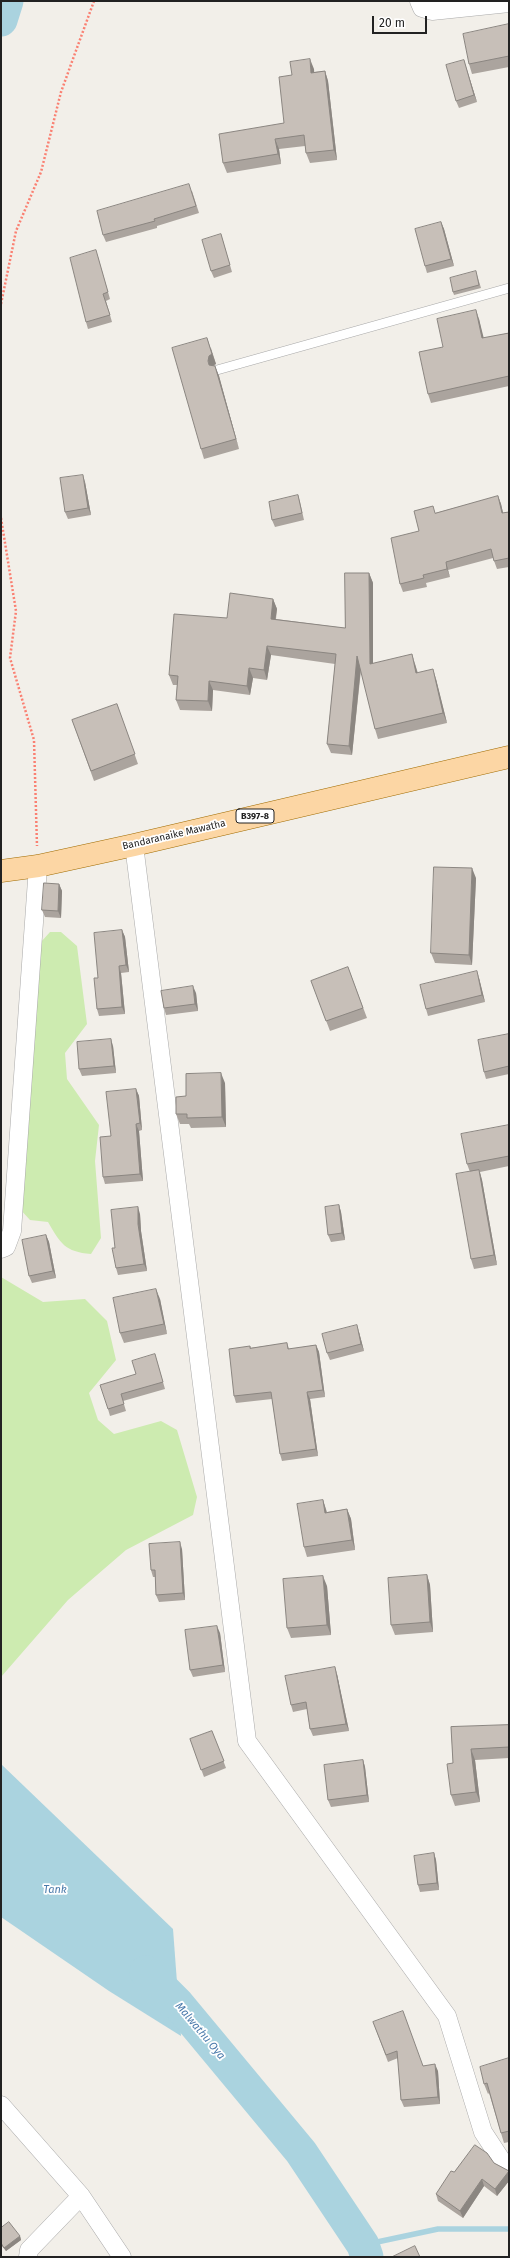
<!DOCTYPE html>
<style>
body{margin:0}
#map{position:relative;width:510px;height:2258px;overflow:hidden;background:#f2efe9;font-family:"Fira Sans",sans-serif}
canvas{display:block}
.frame{position:absolute;inset:0;border:2px solid #222;pointer-events:none}
.scale{position:absolute;left:372px;top:16px;width:55px;height:18px;box-sizing:border-box;border:2px solid #222;border-top:0;padding-left:5px;font-size:12px;line-height:14px;white-space:nowrap;color:#222;-webkit-text-stroke:3px #fff;paint-order:stroke}
</style>
<div id="map">
<canvas width="510" height="2258"></canvas>
<div class="frame"></div>
<div class="scale">20 m</div>
</div>
<script>
const ctx = document.querySelector('canvas').getContext('2d');
ctx.lineJoin = 'round';
function fill(path, color) { ctx.fillStyle = color; ctx.fill(path, 'evenodd'); }
function stroke(path, color, width, dash) { ctx.strokeStyle = color; ctx.lineWidth = width; ctx.lineCap = dash ? 'butt' : 'round'; ctx.setLineDash(dash || []); ctx.stroke(path); }
function label(font, color, halo, rows, align = 'center') {
  ctx.font = font + ' "Fira Sans",sans-serif'; ctx.lineWidth = 3.5; ctx.setLineDash([]); ctx.textBaseline = 'middle'; ctx.strokeStyle = halo; ctx.fillStyle = color; for (const [text, x, y, turn = 0] of rows) {
    ctx.save(); ctx.translate(x, y); ctx.rotate((+turn || 0) * Math.PI / 180); ctx.textAlign = isNaN(turn) ? turn : align; if (halo) ctx.strokeText(text, 0, 0); ctx.fillText(text, 0, 0); ctx.restore();
  }
}
fill(new Path2D(`
 M50,932h11l16,14 10,78 -22,29 2,26 32,46 -4,36 6,77 -10,16c-26,-2 -31,-11 -43,-32l-18,-2 -11,-12 22,-266z
 M1,1277l42,25 42,-3 22,22 9,39 -27,33 9,27 16,14 47,-13 16,9 20,67 -4,18 -67,35 -58,50 -67,77z`), '#cdebb0');
fill(new Path2D(`
 M1,1764l172,165 8,107 -72,-45 -108,-74z`), '#aad3df');
stroke(new Path2D(`
 M363,2245l75,-16h71`), '#aad3df', 5.5);
stroke(new Path2D(`
 M1,20l6,-19
 M146,1972l32,32 123,148 62,93 4,12`), '#aad3df', 33);
const lane = new Path2D(`
 M217,370l292,-82`);
const street = new Path2D(`
 M419,1l3,7 10,3 77,-8
 M134,845l113,896 200,275 36,116 19,29 7,4
 M1,1249l5,-2 6,-16 26,-365
 M1,2105l80,91 41,61
 M28,2257l1,-7 52,-54`);
const primary = new Path2D(`
 M1,871l37,-5 96,-21 375,-88`);
stroke(lane, '#a9a9a9', 10);
stroke(street, '#a9a9a9', 19);
stroke(primary, '#a06b00', 23);
stroke(new Path2D(`
 M1,304l15,-73 25,-59 20,-80 33,-91
 M1,518l15,93 -6,47 24,82 3,106`), '#fa8072', 2.5, [2, 2]);
stroke(lane, '#fff', 9);
stroke(street, '#fff', 18);
stroke(primary, '#fcd6a4', 22);
fill(new Path2D(`
 M509,24v43l-37,7 -3,-10z
 M464,60l13,42 -18,6 -3,-7z
 M314,69v3l11,-1 3,10 9,79 -27,3 -4,-10 -1,-7 -26,3 2,15 -54,9 -4,-10 61,-40 8,-48z
 M192,191l7,22 -42,13v2l-51,14 -3,-7z
 M441,222l3,7 10,37 -27,7 -2,-7z
 M221,234l11,38 -18,6 -3,-7z
 M98,257l12,42 -4,2 6,21 -24,7 -2,-7z
 M477,275l4,13 -27,7 -1,-3z
 M479,319l4,19 26,-5v53l-78,17 -3,-9 15,-47z
 M211,348l5,16 -2,1 1,1 4,10 20,73 -35,10 -3,-10z
 M85,482l6,33 -23,4 -3,-7z
 M298,495l2,7 4,18 -29,7 -3,-7z
 M498,496l3,8 2,9 6,-1v55l-12,2 -4,-11 -45,12 2,7 -24,6 1,4 -24,5 -3,-8 19,-53 17,-18z
 M369,573l4,10v80l42,1 3,9 18,6 11,44 -69,16 -3,-10 -14,-59 -9,85 -21,-2 -4,-9 8,-80 -64,-9 -4,25 -14,-2 -3,17 -37,-5 -1,21 -32,-1 -4,-10 1,-15h-4l-4,-10 58,-57 46,-19 4,10 -1,10 69,9z
 M117,704l21,60 -44,17 -22,-61z
 M476,878l-4,87 -37,-2 -4,-10z
 M59,884l3,7 -1,27 -16,-1 -3,-7z
 M122,930l3,7 4,35 -8,1 4,41 -26,2 -2,-7 1,-31z
 M348,967l19,51 -37,13 -19,-50z
 M479,978l6,24 -57,14 -2,-7z
 M196,993l2,18 -32,4 -2,-7z
 M509,1034v40l-23,5 -2,-7z
 M113,1046l3,27 -34,3 -3,-7z
 M225,1083l1,44 -35,1 -2,-4h-9l-4,-10 10,-18z
 M136,1089l3,7 3,34 -3,1 4,50 -38,3 -2,-7 8,-41z
 M509,1125v41l-29,6 2,8 15,85 -23,4 -3,-10 -1,-87 -3,-8z
 M339,1205l2,7 4,28 -14,2 -3,-7z
 M140,1214l1,17 6,40 -29,4 -2,-7 -1,-20z
 M46,1235l3,7 7,36 -24,5 -3,-7z
 M160,1299l7,35 -43,9 -4,-10z
 M359,1332l5,19 -34,9 -3,-7z
 M287,1343l2,6 27,-4 3,7 6,45 -15,2 8,57 -36,5 -2,-7 -8,-55 -36,4 -2,-7 16,-50 1,2z
 M155,1354l10,35 -42,12 3,10 -16,5 -2,-7 28,-35z
 M323,1500l4,12 20,-3 4,10 4,31 -48,7 -3,-10z
 M182,1549l3,51 -26,2 -3,-7 -1,-18h-2l-2,-7z
 M427,1575l3,10 3,47 -38,3 -4,-10z
 M327,1586l4,49 -40,3 -4,-10z
 M220,1633l5,39 -32,5 -3,-7z
 M337,1674l12,57 -36,5 -3,-7 -3,-20 -14,3 -2,-7z
 M509,1725v33l-34,2 5,42 -25,4 -4,-11 2,-32 -2,-36z
 M212,1731l14,37 -22,9 -14,-38z
 M363,1760l2,7 4,35 -38,5 -3,-7z
 M434,1853l2,7 3,30 -19,2 -2,-7z
 M373,2022l50,44 15,5 2,33 -36,3 -3,-7 -3,-42 -10,4z
 M509,2058v84l-5,1 -15,-50 -1,1 -4,-10z
 M494,2163l15,8v10l-12,15 -13,-10 -21,32 -25,-17 -2,-7z
 M1,2228l19,8 1,4 -15,11 -5,-6z`), '#aba49e');
fill(new Path2D(`
 M310,59l4,10 1,14 -4,-10z
 M464,60l2,7 11,35 -3,-7z
 M325,71l3,10 9,79 -3,-10z
 M275,139l4,10 2,15 -3,-10z
 M441,222l3,7 10,37 -3,-7z
 M476,310l3,9 7,28 -4,-9z
 M207,338l9,26 -4,2 -1,5 -3,-10z
 M215,366l4,10 20,73 -3,-10z
 M83,475l2,7 6,33 -3,-7z
 M498,496l3,8 4,17 -3,-8z
 M446,562l2,8 2,7 -3,-8z
 M369,573l4,10v91l-3,-10z
 M273,599l4,10 -3,19 -3,-9z
 M267,646l4,9 -4,25 -3,-10z
 M412,654l3,10 5,19 -4,-10z
 M357,656l4,10 -9,89 -3,-9z
 M249,668l4,10 -3,17 -3,-9z
 M433,669l3,10 11,44 -4,-10z
 M209,681l4,9 -1,21 -4,-10z
 M472,868l4,10 -4,87 -3,-10z
 M59,884l3,7 -1,27 -3,-7z
 M122,930l3,7 4,35 -3,-7z
 M119,966l2,7 4,41 -3,-7z
 M477,971l2,7 6,24 -3,-7z
 M193,986l3,7 2,18 -3,-7z
 M111,1039l2,7 3,27 -2,-7z
 M221,1073l4,10 1,44 -4,-10z
 M136,1089l3,7 3,34 -2,-7z
 M136,1124l3,7 4,50 -3,-7z
 M479,1170l3,10 15,85 -3,-10z
 M339,1205l2,7 4,28 -3,-7z
 M138,1207l2,7 1,17 6,40 -3,-7 -6,-40z
 M46,1235l3,7 7,36 -3,-7z
 M156,1289l4,10 7,35 -3,-10z
 M357,1325l2,7 5,19 -3,-7z
 M316,1345l3,7 6,45 -2,-7z
 M307,1392l3,7 8,57 -2,-7z
 M323,1500l3,10 2,13 -3,-10z
 M347,1509l4,10 4,31 -3,-10z
 M180,1542l2,7 3,51 -2,-7z
 M427,1575l3,10 3,47 -3,-10z
 M323,1576l4,10 4,49 -4,-10z
 M217,1626l3,7 5,39 -2,-7z
 M335,1667l2,7 12,57 -3,-7z
 M471,1749l4,11 5,42 -4,-10z
 M363,1760l2,7 4,35 -2,-7z
 M434,1853l2,7 3,30 -2,-7z
 M435,2064l3,7 2,33 -2,-7z
 M509,2171v10l-12,15 -2,-7z
 M482,2179l2,7 -21,32 -3,-7z
 M20,2236l1,4 -15,11 -2,-3z`), '#8b8681');
const building = new Path2D(`
 M509,24v32l-40,8 -6,-30z
 M310,59l1,14 14,-2 9,79 -28,3 -2,-18 -29,4 3,15 -55,9 -4,-29 65,-11 -5,-46 13,-2 -2,-13z
 M464,60l10,35 -18,6 -10,-36z
 M189,184l7,22 -42,13 1,2 -52,14 -6,-24z
 M441,222l10,37 -26,7 -10,-37z
 M221,234l9,31 -19,6 -9,-31z
 M96,250l12,42 -5,2 7,21 -24,7 -16,-64z
 M476,271l3,14 -26,7 -3,-14z
 M476,310l6,28 27,-5v43l-81,18 -9,-42 24,-5 -6,-28z
 M207,338l5,16 -3,2 -1,5 1,4 6,1 21,73 -35,10 -29,-101z
 M83,475l5,33 -23,4 -5,-34z
 M298,495l4,18 -30,7 -3,-18z
 M498,496l4,17 7,-1v46l-15,3 -3,-12 -45,13 1,7 -24,6 1,3 -24,6 -9,-46 28,-7 -5,-20 19,-5 2,7z
 M345,573h24l1,91 42,-10 4,19 17,-4 10,44 -68,16 -18,-73 -8,90 -22,-2 9,-90 -69,-8 -3,24 -15,-2 -2,18 -38,-5 -1,20 -32,-1 2,-24 -9,-1 5,-61 53,4 3,-25 43,6 -2,20 74,9z
 M117,704l18,50 -44,17 -19,-51z
 M434,867l38,1 -3,87 -38,-2z
 M44,883l15,1 -1,27 -16,-1z
 M122,930l4,35 -7,1 3,41 -25,2 -3,-31h4l-4,-45z
 M348,967l15,41 -37,13 -15,-40z
 M477,971l5,24 -56,14 -6,-24z
 M193,986l2,18 -31,4 -3,-17z
 M509,1034v32l-25,6 -6,-32z
 M111,1039l3,27 -35,3 -2,-27z
 M221,1073l1,44 -35,1v-4h-11v-17l10,-1v-22z
 M136,1089l4,34 -4,1 4,50 -37,3 -3,-40 11,-1 -5,-44z
 M509,1125v31l-42,8 -6,-30z
 M479,1170l15,85 -23,4 -15,-85z
 M339,1205l3,28 -14,2 -3,-28z
 M138,1207v17l6,40 -28,4 -4,-20h3l-4,-38z
 M46,1235l7,36 -24,5 -7,-36z
 M156,1289l8,35 -44,9 -7,-35z
 M357,1325l4,19 -34,9 -5,-19z
 M287,1343l1,6 28,-4 7,45 -16,2 9,57 -36,5 -9,-62 -37,4 -5,-47 21,-3v2z
 M155,1354l8,28 -42,12 3,10 -16,5 -8,-24 36,-11 -4,-13z
 M323,1500l2,13 22,-4 5,31 -48,7 -7,-43z
 M180,1542l3,51 -27,2 -1,-25h-4l-2,-26z
 M427,1575l3,47 -39,3 -3,-47z
 M323,1576l4,49 -40,3 -4,-49z
 M217,1626l6,39 -33,5 -5,-40z
 M335,1667l11,57 -36,5 -4,-27 -15,3 -6,-29z
 M509,1725v22l-38,2 5,43 -25,3 -4,-31 6,-1 -2,-36z
 M212,1731l12,30 -23,9 -11,-31z
 M363,1760l4,35 -39,5 -4,-35z
 M434,1853l3,30 -19,2 -4,-29z
 M403,2011l20,55 12,-2 3,33 -37,3 -4,-49 -11,4 -13,-33z
 M509,2058v73l-8,2 -14,-50 -3,1 -4,-17z
 M475,2145l12,8 7,10 15,8 -14,18 -13,-10 -22,32 -24,-17 15,-23 3,1z
 M9,2222l11,14 -16,12 -3,-5v-15z
 M415,2246l5,11h-28z`);
fill(building, '#c7bfb8');
stroke(building, '#8b8681', 1);
for (const [x, y, w] of [
 [255,816,38]
]) { const box = new Path2D(); box.roundRect(x - w / 2, y - 7, w, 14, 3); ctx.fillStyle = '#fff'; ctx.fill(box); stroke(box, '#222', 1); }
label('bold 9px', '#222', null, [
 ["B397-8",255,816]
]);
label('10px', '#222', '#fff', [
 ["Bandaranaike Mawatha",174,835,-13]
]);
label('italic 11px', '#4a7aab', '#fff', [
 ["Tank",55,1890],
 ["Malwathu Oya",200,2031,50]
]);
</script>
